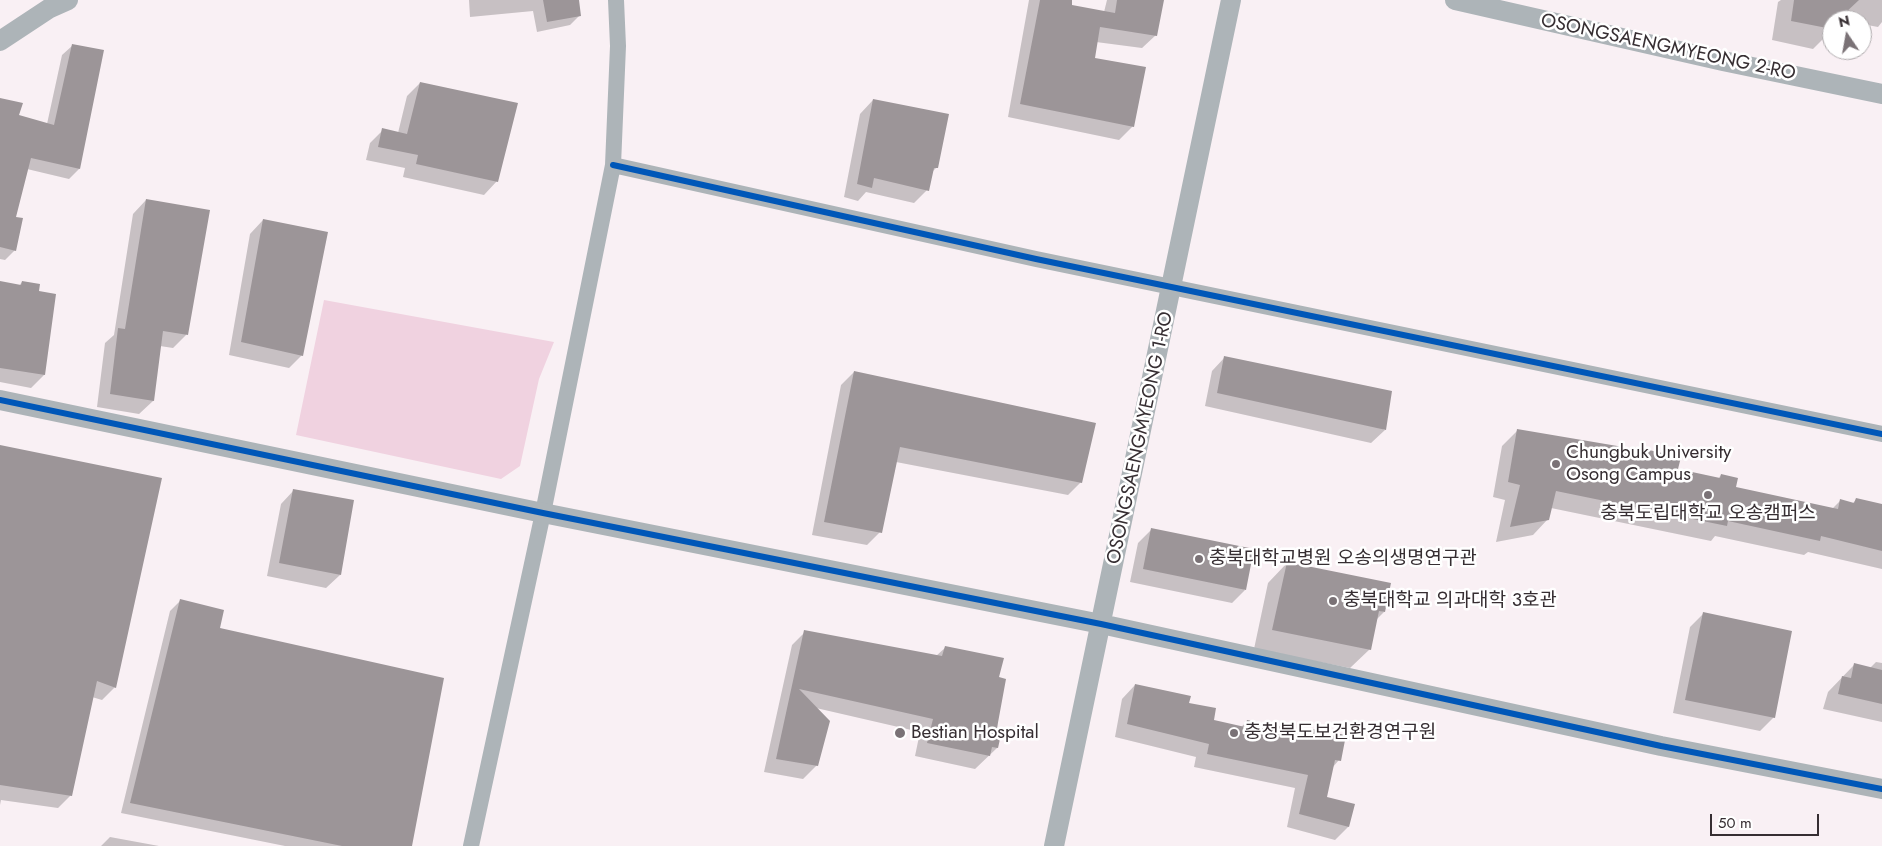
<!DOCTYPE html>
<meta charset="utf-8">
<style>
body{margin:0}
#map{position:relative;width:1882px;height:846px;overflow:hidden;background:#f9f0f4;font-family:Jost,sans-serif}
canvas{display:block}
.north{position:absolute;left:1822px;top:10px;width:50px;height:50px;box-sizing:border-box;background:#fff;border:1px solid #afabad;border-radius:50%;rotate:348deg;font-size:14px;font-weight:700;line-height:20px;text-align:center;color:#362e32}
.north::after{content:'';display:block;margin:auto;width:18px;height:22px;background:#7a7276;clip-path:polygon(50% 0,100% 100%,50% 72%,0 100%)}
.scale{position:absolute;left:1710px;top:814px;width:109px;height:22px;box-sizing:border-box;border:2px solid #362e32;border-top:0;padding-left:6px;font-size:15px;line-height:18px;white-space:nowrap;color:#362e32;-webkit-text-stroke:4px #fff;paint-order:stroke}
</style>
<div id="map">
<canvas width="1882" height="846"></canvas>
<div class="north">N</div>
<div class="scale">50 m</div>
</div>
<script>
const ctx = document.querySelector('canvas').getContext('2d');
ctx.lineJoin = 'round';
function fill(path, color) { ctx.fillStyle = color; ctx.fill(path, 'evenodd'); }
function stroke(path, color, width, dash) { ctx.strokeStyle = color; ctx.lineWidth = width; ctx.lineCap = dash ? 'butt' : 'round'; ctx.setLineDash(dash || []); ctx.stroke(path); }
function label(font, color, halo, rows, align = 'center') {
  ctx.font = font + ' Jost,"Noto Sans KR",sans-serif'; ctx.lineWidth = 5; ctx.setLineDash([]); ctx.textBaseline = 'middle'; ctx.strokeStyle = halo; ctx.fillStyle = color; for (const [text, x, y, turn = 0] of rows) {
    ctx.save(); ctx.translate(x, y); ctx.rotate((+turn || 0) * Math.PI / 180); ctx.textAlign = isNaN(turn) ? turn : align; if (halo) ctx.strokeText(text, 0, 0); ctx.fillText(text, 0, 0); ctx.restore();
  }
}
fill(new Path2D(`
 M324,300l230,42 -15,37 -19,87 -19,13 -205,-44z`), '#f0d2e0');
fill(new Path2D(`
 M469,0h109l2,15 -10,10 -33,7 -4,-21 -63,6z
 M1029,0h42l-1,6 34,6 3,-12h56l-7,35 -14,13 -46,-6 -3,17 40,67 -14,14 -111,-23z
 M1781,0h101v22l-4,5 -16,-3v-4h-30v10l-19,19 -41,-9 6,-38z
 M72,46l30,5 -23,118 -10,10 -42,-10 -13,49 1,32 -10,10 -5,-1v-159l18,16 29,8 15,-69z
 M420,83l77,98 -13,14 -81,-18 2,-9 -39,-8 4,-17 13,-13 15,3 9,-37z
 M873,100l64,67 -6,6 -4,17 -13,13 -48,-11 -8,9 -14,-4 16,-83z
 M146,200l40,135 -13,13 -13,-2 -7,55 -14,13 -42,-7 8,-64 9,-8 19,-121z
 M263,220l39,135 -13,13 -60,-13 21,-121z
 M0,282l19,4 3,-4 16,10 6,83 -13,13 -31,-6z
 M1225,357l160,73 -14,13 -166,-37 7,-35z
 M854,372l227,110 -13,13 -172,-33 -16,70 -13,13 -55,-10 29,-150z
 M1517,431l159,39 42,9 3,-4 14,13 97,21 8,-8 12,3 4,-4 26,5v64l-74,-17 -4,3 -89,-19 -4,5 -160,-33 -3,11 -15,16 -37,7 9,-42 -12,-3 9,-51z
 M0,447l115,240 -13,13 -10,-3 -21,98 -13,13 -57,-8 -1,5z
 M294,490l46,85 -14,13 -59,-12 14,-72z
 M1152,529l93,61 -13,13 -102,-21 8,-39z
 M1287,563l97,49 -8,8 -6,29 -20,19 -96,-19 14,-66z
 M180,601l38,28 193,217h-126l-164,-33 49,-202z
 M1703,614l71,103 -14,14 -87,-18 17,-86z
 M805,632l131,24 10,-9 52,30 -1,71 -22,21 -60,-13 5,-24 -104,-24 1,57 -14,14 -39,-7 28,-127z
 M1876,662l6,1v59l-59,-13 5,-17 26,-27 16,3z
 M1135,685l53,19 24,17 29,6 7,-6 63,12 2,-2 26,29 -7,8 -7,30 28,7 -5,22 -13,13 -48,-13 8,-39 -101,-21 2,-10 -81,-20 7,-38z
 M110,837l49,9h-58z`), '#0003');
fill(new Path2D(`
 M543,0h36l2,16 -34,6z
 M1040,0h32v5l43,8 2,-13h47l-7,36 -57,-9 -5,31 51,9 -12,60 -114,-23z
 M1794,0h65l-16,15 -11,5v9l-41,-8z
 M72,44l32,6 -24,119 -49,-11 -15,59 7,1 -7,33 -16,-4v-149l23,5 -4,12 35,10z
 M420,82l98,21 -20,79 -82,-18 2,-9 -40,-8 4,-19 25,6z
 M873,99l76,15 -11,54h-4l-5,23 -55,-13 -2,10 -15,-4z
 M146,199l64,11 -22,125 -25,-4 -9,70 -44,-7 8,-66 7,1z
 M263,219l65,13 -25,124 -62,-14z
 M0,281l21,4 1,-4 18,3 -1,7 17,3 -11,81 -45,-7z
 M1224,356l168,35 -6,39 -169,-37z
 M854,371l242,52 -14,60 -182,-36 -18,86 -58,-11z
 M1517,429l118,20v-2l46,10 -3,12 42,9 1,-4 17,4 -2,9 102,22 2,-10 14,4 2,-5 26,6v47l-61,-15 -1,5 -92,-20 -1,5 -171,-35 -7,29 -39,7 10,-42 -12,-3z
 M0,445l162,33 -46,210 -19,-7 -25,115 -72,-11z
 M293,489l61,11 -13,75 -62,-12z
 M1151,528l103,21 -8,41 -103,-21z
 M1287,562l104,21 -6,29 -6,-1 -8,39 -99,-20z
 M180,599l44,11 -4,18 224,50 -32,168h-70l-212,-43z
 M1703,612l89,19 -17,87 -90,-18z
 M804,630l138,26 3,-10 59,12 -5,19 7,2 -9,49 5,2 -4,18 -6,-1 -2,9 -63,-13 6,-24 -134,-30 31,32 -12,45 -42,-7z
 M1854,663l28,7v34l-44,-10 4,-18 9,2z
 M1135,684l56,12 -2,7 27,5 -2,12 31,7 2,-7 65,12 1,-3 33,6 -5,26 -6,-1 -8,37 28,7 -6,23 -50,-13 9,-39 -101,-21 2,-10 -82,-20z`), '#9c9598');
stroke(new Path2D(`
 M613,165l423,94 846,175
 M471,846l72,-333 70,-348 5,-119 -2,-46`), '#adb4b8', 16);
stroke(new Path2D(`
 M1455,0l268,61 159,33
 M0,41l50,-33 18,-8
 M0,400l543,113 558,111 560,122 221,43
 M1054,846l177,-846`), '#adb4b8', 20);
stroke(new Path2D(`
 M613,165l423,94 846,175
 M0,400l543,113 558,111 560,122 221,43`), '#0057b8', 6);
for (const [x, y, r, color] of [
 [1556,464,5,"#7a7276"],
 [1708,495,5,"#7a7276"],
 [1199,559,5,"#7a7276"],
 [1333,601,5,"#7a7276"],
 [900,733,6,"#7a7276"],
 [1234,733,5,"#7a7276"]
]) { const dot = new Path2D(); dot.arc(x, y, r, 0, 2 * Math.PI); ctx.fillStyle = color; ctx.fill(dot); stroke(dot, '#fff', 2); }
label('19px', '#362e32', '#fff', [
 ["OSONGSAENGMYEONG 2-RO",1668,48,12],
 ["OSONGSAENGMYEONG 1-RO",1141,438,-78]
]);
label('19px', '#362e32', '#fff', [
 ["Chungbuk University",1566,453],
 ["Osong Campus",1566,475],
 ["충북도립대학교 오송캠퍼스",1708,514,"center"],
 ["충북대학교병원 오송의생명연구관",1209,559],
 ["충북대학교 의과대학 3호관",1343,601],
 ["Bestian Hospital",911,733],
 ["충청북도보건환경연구원",1244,733]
], 'left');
</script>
